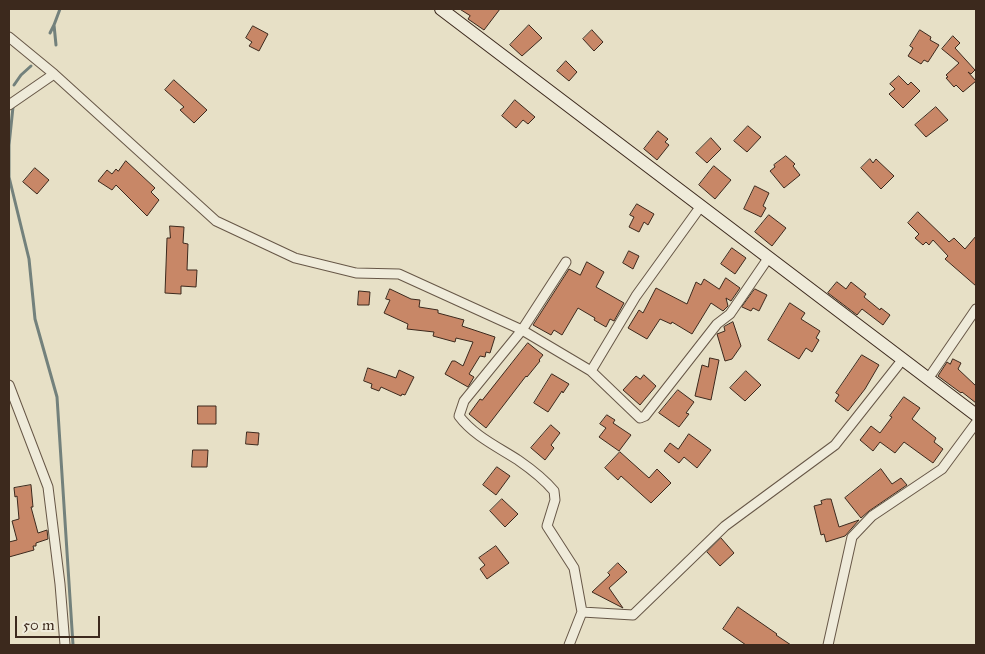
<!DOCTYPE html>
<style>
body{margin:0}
#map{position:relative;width:985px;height:654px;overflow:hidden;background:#e7e0c6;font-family:"IM FELL Great Primer",serif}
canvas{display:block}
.frame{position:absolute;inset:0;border:10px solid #3c291d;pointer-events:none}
.scale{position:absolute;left:15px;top:616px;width:85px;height:22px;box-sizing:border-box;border:2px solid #3c291d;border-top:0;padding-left:6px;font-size:15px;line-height:18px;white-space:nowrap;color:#3c291d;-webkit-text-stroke:4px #efebda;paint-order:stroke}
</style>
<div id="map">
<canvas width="985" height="654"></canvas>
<div class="frame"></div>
<div class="scale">50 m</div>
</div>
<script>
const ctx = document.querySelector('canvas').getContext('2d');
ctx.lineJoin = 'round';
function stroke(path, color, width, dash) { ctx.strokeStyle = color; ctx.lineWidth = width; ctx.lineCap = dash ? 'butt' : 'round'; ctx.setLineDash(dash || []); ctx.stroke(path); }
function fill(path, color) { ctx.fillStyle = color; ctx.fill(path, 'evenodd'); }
stroke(new Path2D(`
 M50,33l4,-8
 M56,45l-2,-20 6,-16
 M14,85l7,-10 10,-9
 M13,107l-4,38v32l20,82 6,60 22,78 16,248`), '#73817c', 3);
const building = new Path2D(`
 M460,9h40l-16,21 -16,-11 2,-3z
 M529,25l13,13 -20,18 -12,-11z
 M253,26l15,8 -9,17 -10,-5 3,-4 -6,-4z
 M592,30l11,12 -9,9 -11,-12z
 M920,30l11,7 -1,3 9,5 -11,17 -4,-2 -3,4 -13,-8 5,-8 -3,-2z
 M953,36l7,7 -5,5 20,22 -4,4 -3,-2 8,9 -13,11 -7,-7 -2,2 -8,-9 2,-1 -2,-2 13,-12 -17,-14z
 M566,61l11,11 -8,9 -12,-10z
 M899,76l9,9 3,-3 9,9 -17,17 -14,-14 6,-5 -5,-5z
 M174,80l33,30 -13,13 -14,-13 4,-3 -19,-17z
 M515,100l20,17 -7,7 -5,-4 -7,8 -14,-12z
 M936,107l12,13 -22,17 -11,-12z
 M748,126l13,11 -14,15 -13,-11z
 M658,131l10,8 -3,3 4,3 -12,15 -13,-11z
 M711,138l10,11 -14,14 -11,-10z
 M786,156l9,8 -2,2 7,9 -16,13 -14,-17 5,-4 -1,-2z
 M870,159l3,4 3,-4 18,17 -13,13 -20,-21z
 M126,161l29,27 -4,4 8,8 -12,16 -31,-31 -4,5 -14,-9 9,-11 5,4 4,-5 2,2z
 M714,166l17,14 -16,19 -16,-14z
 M35,168l14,12 -12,14 -14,-12z
 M755,186l14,7 -6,13 3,2 -5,9 -17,-8z
 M637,204l17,10 -6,11 -4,-3 -5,10 -10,-5 5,-10 -4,-2z
 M918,212l31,30 5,-4 11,11 11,-13v50l-31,-27 3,-3 -15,-16 -4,5 -3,-3 -3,3 -8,-7 4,-4 -11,-11z
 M769,215l17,13 -14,18 -17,-14z
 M170,226l14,1 -1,16 5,1 -1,26h10l-1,17 -15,-1v8l-16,-1 2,-55h3z
 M732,248l14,10 -11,16 -14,-10z
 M629,251l10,5 -6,13 -10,-6z
 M587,262l17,10 -8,15 28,16 -10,18 -4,-2 -4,8 -12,-7 1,-2 -17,-10 -16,27 -8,-5 -3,5 -18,-10 36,-56 11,6z
 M726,278l14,10 -9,13 -5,-3 2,8 -5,5 -12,-8 -19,31 -20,-12 -1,2 -11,-5 -13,20 -19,-11 11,-18 4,3 13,-25 31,16 9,-22 5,3 3,-6 15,10z
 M837,282l9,7 5,-7 15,12 -2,3 16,13 1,-2 9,7 -7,10 -21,-16 -5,6 -29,-22z
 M390,289l21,10 9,1 -1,7 19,3v3l26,7 -2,6 33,11 -5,16 -4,-1 -1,5 -5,-1 -11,18 5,3 -6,10 -23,-13 7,-13h3l8,5 10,-24 -17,-4 -1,4 -22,-6 1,-4 -27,-3 1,-5 -24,-11 6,-13 -4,-1z
 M755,289l12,6 -8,16 -6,-3 -2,3 -9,-4z
 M359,291l11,1 -1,13h-11z
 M790,303l15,10 -4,6 19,12 -4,7 3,2 -7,12 -6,-4 -7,11 -31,-19z
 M733,322l8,24 -9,13 -7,2 -8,-27 8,-3 -1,-4z
 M528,343l15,12 -4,5 1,1 -13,16 -1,-1 -40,52 -17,-14 11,-15 2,1z
 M862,355l17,10 -14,24 -17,22 -13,-10 4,-6 -3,-2z
 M710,358l9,2 -8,40 -16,-4 7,-31 6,2z
 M953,359l8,4 -3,6 18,17v17l-14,-11 -1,1 -23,-17 9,-14 3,2z
 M368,368l28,10 3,-8 15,7 -9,18 -3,-1 -1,2 -20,-9 -2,4 -8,-3 1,-4 -8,-3z
 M746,371l15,14 -16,16 -15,-13z
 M552,374l17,10 -6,9 -1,-2 -14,21 -14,-9z
 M644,375l12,11 -16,19 -17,-15 13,-14 4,3z
 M678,390l16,12 -8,11 3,1 -10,13 -20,-14z
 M904,397l16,11 -8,11 24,19 -2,4 9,7 -10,14 -29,-21 -9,11 -15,-11 -7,9 -13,-11 11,-14 9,7 12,-16 -2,-1z
 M198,406h18v18h-18z
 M607,415l8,5 -2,3 18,12 -12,16 -20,-14 7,-9 -6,-4z
 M551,425l9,8 -9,12 3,3 -9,12 -14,-12z
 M247,432l12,1 -1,12 -12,-1z
 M689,434l22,16 -14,18 -13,-11 -5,6 -15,-12 6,-8 8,6z
 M193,450h15l-1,17h-15z
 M620,452l29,26 8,-9 14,14 -20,20 -30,-27 -3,4 -13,-12z
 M497,467l13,9 -14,19 -13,-10z
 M881,469l11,15 9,-6 6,7 -38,26 -8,7 -16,-20z
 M31,485l2,22h-2l7,26 9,-3 1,9 -12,4v3h-3l1,4 -25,7v-15l8,-2 -5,-19 7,-2 -2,-23 -2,1 -1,-9z
 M502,499l16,15 -13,13 -15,-16z
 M827,499h4l8,28 20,-7 -14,16 -19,6 -2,-8 -3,1 -7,-29 8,-2 -1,-3z
 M721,538l13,15 -14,13 -13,-14z
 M496,546l13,17 -22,16 -7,-10 5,-4 -6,-7z
 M618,563l9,9 -18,16 14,20 -31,-16 18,-17 -2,-2z
 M738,607l39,27 -1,1 15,10h-45l-23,-16z`);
fill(building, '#c88767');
stroke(building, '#3c291d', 1);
const street = new Path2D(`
 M9,37l45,37 162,147 79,37 61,15 43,1 123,56 69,41 49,47 5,-2 72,-92 13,-10 39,-57
 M9,105l45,-31
 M566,262l-44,68 -58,71 -5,15c15,20 39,31 59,44 13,9 26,19 36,31l1,9 -8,26 27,42 8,44 -13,33
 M591,371l45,-75 65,-90
 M928,379l48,-70
 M9,385l39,102 12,97 5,61
 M582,612l51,3 92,-89 110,-81 68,-86
 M828,645l24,-108 20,-21 70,-47 34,-46`);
const secondary = new Path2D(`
 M441,9l535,406`);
stroke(street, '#675747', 11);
stroke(secondary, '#3c291d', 14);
stroke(street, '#efebda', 9);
stroke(secondary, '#efebda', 12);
</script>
